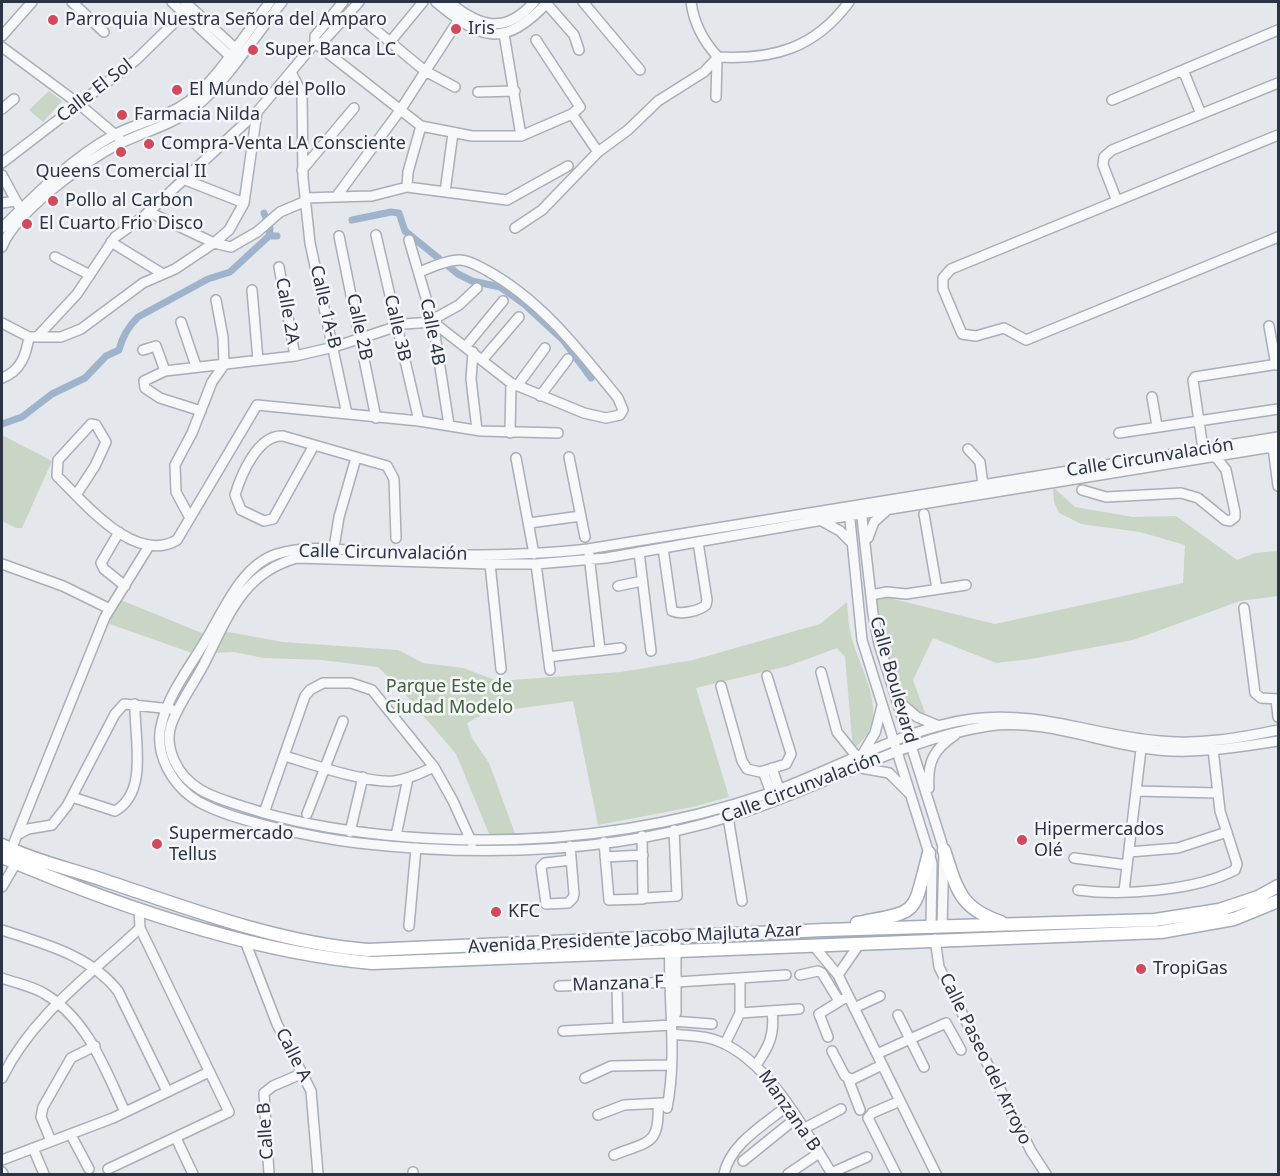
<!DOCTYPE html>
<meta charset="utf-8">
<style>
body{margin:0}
#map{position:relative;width:1280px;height:1176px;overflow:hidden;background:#e4e7ec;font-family:"Noto Sans",sans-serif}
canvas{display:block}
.frame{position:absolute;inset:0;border:3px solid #2b3445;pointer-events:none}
</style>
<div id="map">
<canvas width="1280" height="1176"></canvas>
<div class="frame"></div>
</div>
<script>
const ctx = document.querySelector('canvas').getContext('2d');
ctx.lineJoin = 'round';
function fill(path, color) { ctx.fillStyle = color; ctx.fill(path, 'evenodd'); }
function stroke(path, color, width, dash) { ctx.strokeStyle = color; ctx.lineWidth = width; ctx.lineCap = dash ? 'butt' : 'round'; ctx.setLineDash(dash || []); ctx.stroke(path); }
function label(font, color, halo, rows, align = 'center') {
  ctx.font = font + ' "Noto Sans",sans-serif'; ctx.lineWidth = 5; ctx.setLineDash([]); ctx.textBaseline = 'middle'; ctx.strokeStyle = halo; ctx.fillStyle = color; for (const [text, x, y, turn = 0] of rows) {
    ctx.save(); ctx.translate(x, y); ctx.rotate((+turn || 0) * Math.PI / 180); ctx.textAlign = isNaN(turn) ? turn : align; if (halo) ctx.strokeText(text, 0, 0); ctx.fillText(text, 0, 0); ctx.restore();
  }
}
fill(new Path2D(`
 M49,91l13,10 -19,21 -14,-12z
 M2,435l50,26 -30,67h-6l-14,-7z
 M1053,487l22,20 58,10 43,-1 61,44 18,-7 23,-2v45l-38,5 -107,39 -102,19 -35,4 -63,-25 -20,42 14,38 -14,-3c-25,-34 -33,-76 -42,-117l14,-1 110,27 188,-41 2,-38 -45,-13 -59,-8 -22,-11 -5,-11z
 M121,600l83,34 -12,19 -85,-30z
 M847,602c1,11 1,22 4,33 9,37 44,84 2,114l-8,-92 -8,-9 -49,18 -92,22 33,109 -36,10 -95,18 -25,-124 -87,12 -19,10 5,15 17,25 27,73h-26l-34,-82 -58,-68 -20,-19 -56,-7 -58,-2 -30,-6 -20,1 9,-22 60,11 115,8 25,13 40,5 35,13 123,-9 72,-12 127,-36z`), '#c9d6c5');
stroke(new Path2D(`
 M264,213l6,15 -1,8h8
 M352,220l39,-8 8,1 6,18 53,43 14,7 28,6 24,17 39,36 28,38
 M2,424l20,-7 30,-23 33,-16 21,-22 13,-6c3,-13 10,-24 19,-33l70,-38 22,-7 39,-36`), '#9fb4cc', 7);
const minor = new Path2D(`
 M72,2l32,30
 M172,2l61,57
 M185,2l52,48
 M343,2l-28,34v7l106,83 51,10h49l51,-22 8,-7 -44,-67
 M436,2c46,38 67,47 112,0
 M449,2c31,25 56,33 85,0
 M583,2l57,68
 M691,2c3,22 12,39 27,55 56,3 97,-9 131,-55
 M546,3l28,32 5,15
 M366,22l59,49 30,16
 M504,34l17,102
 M2,36l30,-34
 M390,42l33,-40
 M319,46l40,-44
 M2,47l77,57 40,34
 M1183,70l18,44
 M292,74l10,20 1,84 7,65 37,171
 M478,92l37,-1
 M716,97l1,-39
 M1112,100l166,-70
 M2,109l12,-10
 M572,114l26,38
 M1278,135l-327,134 -8,9v11l19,45 14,2 28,-8 22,12 252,-103
 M2,163l134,-103 48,-47
 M302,170l52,-62
 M2,175l20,37
 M183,179l61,24
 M407,187l1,-15 13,-46
 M445,192l8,-59
 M336,197l36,-1 35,-9 100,13 61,-34
 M306,198l30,-1 65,-88 62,-96
 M1117,201l-14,-36 1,-8 8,-7 166,-67
 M2,203l14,-2
 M149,212l65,31 17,4 26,-15 23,-20 26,-11
 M2,228c34,-34 69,-69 112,-93 25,-13 52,-17 75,-34 29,-22 58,-70 81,-99
 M515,228l27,-18 56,-58 30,-22 30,-29 46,-29 14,-15
 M376,235l43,186
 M339,236l37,182
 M409,240l24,82 16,103
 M111,242l52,32
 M2,247c12,-33 86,-89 119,-104 25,-12 51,-18 74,-36 28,-21 64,-76 87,-105
 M55,257l35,18
 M279,267l16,89
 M252,290l6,70
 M216,300l7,37 1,28
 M432,320l27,-15 18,-17
 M181,322l15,44
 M2,323l27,14h32l20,-8 62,-46 32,-14 39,-26 15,-13 15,-27 13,-91
 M1269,326l7,39
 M37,337l40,-43 38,-57 28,-20 114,-105 58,-69
 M466,346l37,-45
 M143,350l13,-4 9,25
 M473,352l-2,27 6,51
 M483,359l36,-42
 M2,378c19,-7 24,-23 27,-41
 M517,386l28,-38
 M540,396l28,-37
 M1152,397l5,29
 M201,411l-41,-13 -15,-10 -1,-7 21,-10 130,-15 39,-9 70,-23 29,-2 78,61 73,30 22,5 14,-3 3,-5 -5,-12c-39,-48 -77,-98 -132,-128 -8,-4 -17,-10 -26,-10 -12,0 -29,7 -40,12
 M510,433l1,-50
 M1119,433l159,-24
 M1278,437l-690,112c-63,7 -127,7 -190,5 -38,-1 -84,-12 -121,0 -35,11 -52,54 -70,84 -15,26 -38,55 -45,84 -9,31 10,64 37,80 36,20 118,36 159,41 124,14 257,10 377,-28 85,-26 164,-75 253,-89 58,-8 113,18 170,24 39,4 82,-3 120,-9
 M1278,446l-467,76 -205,36 -70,6h-46l-193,-6c-55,15 -69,59 -93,106 -10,19 -23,37 -31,56 -6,14 -5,26 1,40 14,32 44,38 74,48 45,15 90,22 137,27 130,13 258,1 382,-41 66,-23 137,-66 205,-75 66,-9 123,17 188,22 39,4 80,-3 118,-11
 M313,447l-40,72 -9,2 -23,-11 -6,-15c6,-20 23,-61 48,-59l104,30 7,13 2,59
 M1273,447l5,39
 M968,449l12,13 3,23
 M1203,449l-10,-69 2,-3 83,-13
 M569,457l16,80
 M516,458l18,96
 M1082,490l24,7 75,-4 17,5 27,22 5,1 5,-4v-5l-9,-42 -10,-13
 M76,495l19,-29 11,-24 -10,-17 -5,-1 -33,36 -1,16c27,26 77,89 120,64l80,-135 162,16 62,10 77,2
 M861,509l12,105 6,30 65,206 -2,77
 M849,510l13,130 70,223 -1,65
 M924,514l13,75
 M190,518l-14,-26 -1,-27 17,-32 20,-51 12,-17
 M820,520l20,11 12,12
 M529,523l52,-7
 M119,532l-18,31 3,6 21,17
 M868,538l6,-16 12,-11
 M663,548l9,63c9,4 27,0 34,-6l1,-5 -9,-58
 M639,552l12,99
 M333,554l6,-37 17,-59
 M589,555l11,95
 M2,564l61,22 47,23
 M490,564l11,105
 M536,564l14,106
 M618,586l24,-5
 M871,595l16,-3 19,2 60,-9
 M1244,608l11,85 6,5 17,1
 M548,657l73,-9
 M821,672l16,60 20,25
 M721,686l21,75 5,8 13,3 26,-8 5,-10 -24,-78
 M896,699l21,18 22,9
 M1276,699l2,18
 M862,755l13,-22 7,-27
 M285,756c26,8 84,28 109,25 15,-2 27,-8 40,-14
 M772,768l7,21
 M861,768l28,5 21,21
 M763,771l8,22
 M929,788c-2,-26 5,-39 26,-53
 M1136,791l81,2
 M72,797l43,14c34,-19 19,-73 20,-107
 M264,813l41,-117 5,-6 13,-7h28l21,7 62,77 19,34 19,42
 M307,814l36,-93
 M728,817l14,84
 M350,832l13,-55
 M17,835l11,-6 24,-4 15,-19 48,-92 9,-10 47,5
 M396,836l12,-58
 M604,842l5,58 34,-1 -1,-63
 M570,846l4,48 -1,4 -5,5 -22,1 -5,-37 4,-4 26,-3
 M11,850l94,-233 44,-71
 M1129,852l49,-4 49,-16
 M605,857l38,-2
 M1074,858l53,7
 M2,887l14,-24
 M1078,890c43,6 117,1 157,-20l2,-6 -17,-53 -7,-62
 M1124,891l18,-150
 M645,898l32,-2 -3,-66
 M409,926l7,-78
 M2,930c42,14 88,25 116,61l49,100
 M935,939l4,28 92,184 15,23
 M245,941l32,83 34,67 7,83
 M813,945l25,30 98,199
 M800,975l18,-4 4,2 17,28
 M838,975l22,-32
 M2,978c13,5 31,8 43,16 43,26 60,75 80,118
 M617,984l1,44
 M559,986l118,-4 109,-7
 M854,1008l26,-12
 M740,1013l59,-4
 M898,1015l12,24 36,-16 15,27
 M672,1021l4,-8v-76
 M672,1021l40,3
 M563,1031l109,-6
 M672,1034c15,2 32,1 46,7 50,19 87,89 114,133
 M828,1037l-9,-23 29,-18
 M725,1044l15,-31v-35
 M832,1051l13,25 6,3
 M877,1054l33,-15 14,28
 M756,1065c13,-18 19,-31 16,-54
 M2,1078c30,-62 88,-103 138,-150
 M585,1078l26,-12 59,-1
 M667,1108c11,-56 0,-114 3,-171
 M860,1110l-11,-29 33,-16
 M598,1115l26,-10 39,-2
 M803,1129l38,-20
 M71,1135l18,34
 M176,1138l17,36
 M51,1141l-10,-24 2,-10 28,-49 24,-12
 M33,1148l11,26
 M614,1155c35,-14 46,-10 44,-51
 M2,1160l111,-42 96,-46
 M743,1161l52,-42
 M108,1169l121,-57 -89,-184 -1,-20
 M2,1172l1,2
 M413,1172v2
 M831,1173l36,-16
 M269,1174l-5,-81 9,-7 28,-12
 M724,1174c6,-30 40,-49 63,-68
 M788,1174l31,-21
 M896,1174l-28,-56 4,-5 28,-12`);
const major = new Path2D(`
 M2,845c32,16 69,24 104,36 85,28 172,62 262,69l457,-20 330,-10 64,-10 39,-13 20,-11
 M944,850c13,39 15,58 57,72
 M2,857c113,48 247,95 370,106l789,-31 73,-13 44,-18
 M857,923c65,-12 55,-8 72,-70`);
stroke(minor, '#a9aeb7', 12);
stroke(major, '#a3abb8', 15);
stroke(minor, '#f7f8fa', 9);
stroke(major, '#fff', 12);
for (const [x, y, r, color] of [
 [53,20,6,"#d1495b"],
 [456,29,6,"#d1495b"],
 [253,50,6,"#d1495b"],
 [177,90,6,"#d1495b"],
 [122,115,6,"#d1495b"],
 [149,144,6,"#d1495b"],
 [121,152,6,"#d1495b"],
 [53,201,6,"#d1495b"],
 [27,224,6,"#d1495b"],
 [1022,840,6,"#d1495b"],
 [157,844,6,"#d1495b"],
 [496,912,6,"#d1495b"],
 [1141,969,6,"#d1495b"]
]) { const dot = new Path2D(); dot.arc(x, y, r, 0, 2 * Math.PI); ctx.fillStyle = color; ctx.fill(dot); stroke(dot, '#f4f6f9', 2); }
label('18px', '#2b3445', '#f4f6f9', [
 ["Parroquia Nuestra Señora del Amparo",65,20],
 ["Iris",468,29],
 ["Super Banca LC",265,50],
 ["El Mundo del Pollo",189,90],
 ["Farmacia Nilda",134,115],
 ["Compra-Venta LA Consciente",161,144],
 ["Queens Comercial II",121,172,"center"],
 ["Pollo al Carbon",65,201],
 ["El Cuarto Frio Disco",39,224],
 ["Hipermercados",1034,830],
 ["Olé",1034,851],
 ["Supermercado",169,834],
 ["Tellus",169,855],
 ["KFC",508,912],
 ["TropiGas",1153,969]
], 'left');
label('18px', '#2b3445', '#f4f6f9', [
 ["Calle El Sol",95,91,-38],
 ["Calle 1A-B",325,307,77],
 ["Calle 2A",287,311,80],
 ["Calle 2B",359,327,78],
 ["Calle 3B",397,328,77],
 ["Calle 4B",432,332,79],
 ["Calle Circunvalación",1150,458,-9],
 ["Calle Circunvalación",383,553,1],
 ["Calle Boulevard",893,680,74],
 ["Calle Circunvalación",801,788,-21],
 ["Avenida Presidente Jacobo Majluta Azar",635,939,-3],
 ["Manzana F",618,984,-2],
 ["Calle A",293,1055,63],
 ["Calle Paseo del Arroyo",985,1059,64],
 ["Manzana B",789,1111,55],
 ["Calle B",266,1131,-94]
]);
label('18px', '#3f6138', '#f4f6f9', [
 ["Parque Este de",449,687],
 ["Ciudad Modelo",449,708]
]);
</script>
